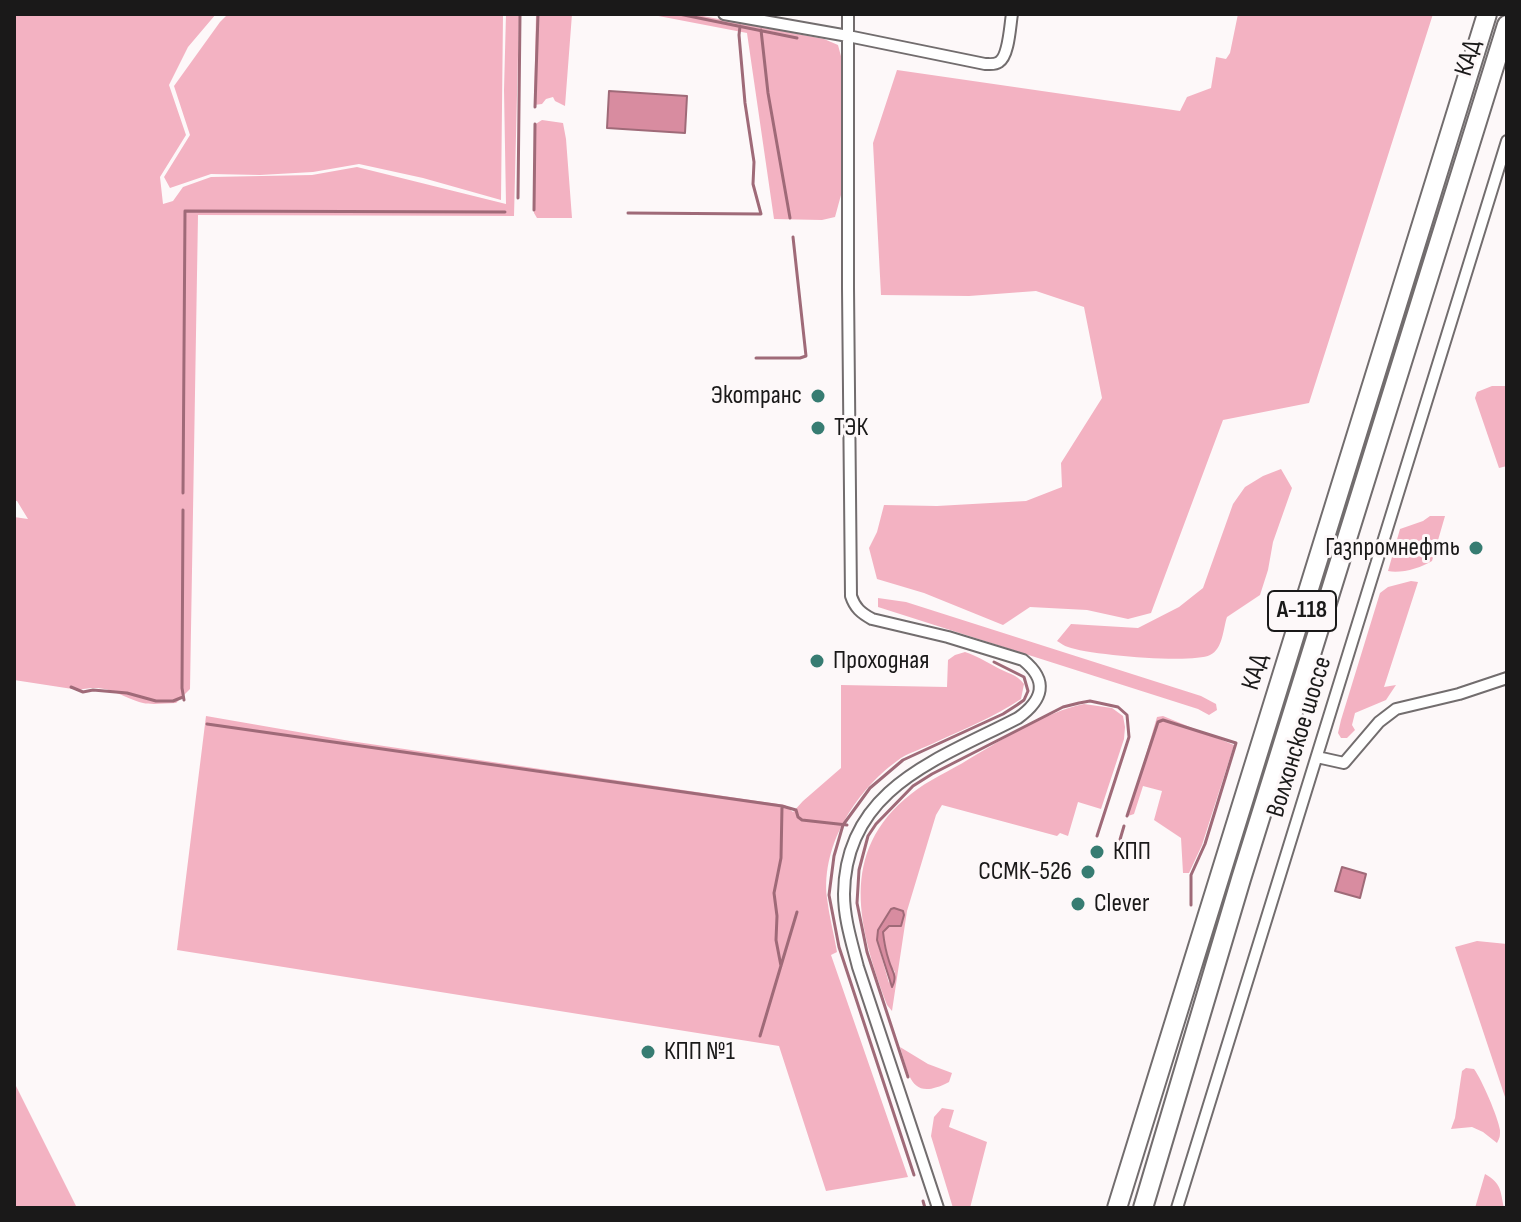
<!DOCTYPE html>
<meta charset="utf-8">
<style>
body{margin:0}
#map{position:relative;width:1521px;height:1222px;overflow:hidden;background:#fdf8f9;font-family:"Sofia Sans Condensed",sans-serif}
canvas{display:block}
.frame{position:absolute;inset:0;border:16px solid #1a1919;pointer-events:none}
</style>
<div id="map">
<canvas width="1521" height="1222"></canvas>
<div class="frame"></div>
</div>
<script>
const ctx = document.querySelector('canvas').getContext('2d');
ctx.lineJoin = 'round';
function fill(path, color) { ctx.fillStyle = color; ctx.fill(path, 'evenodd'); }
function stroke(path, color, width, dash) { ctx.strokeStyle = color; ctx.lineWidth = width; ctx.lineCap = dash ? 'butt' : 'round'; ctx.setLineDash(dash || []); ctx.stroke(path); }
function label(font, color, halo, rows, align = 'center') {
  ctx.font = font + ' "Sofia Sans Condensed",sans-serif'; ctx.lineWidth = 6; ctx.setLineDash([]); ctx.textBaseline = 'middle'; ctx.strokeStyle = halo; ctx.fillStyle = color; for (const [text, x, y, turn = 0] of rows) {
    ctx.save(); ctx.translate(x, y); ctx.rotate((+turn || 0) * Math.PI / 180); ctx.textAlign = isNaN(turn) ? turn : align; if (halo) ctx.strokeText(text, 0, 0); ctx.fillText(text, 0, 0); ctx.restore();
  }
}
fill(new Path2D(`
 M14,14h202l-28,33 -19,38 17,50 -26,42 3,27 10,-3 10,-14 28,-10 101,-2 45,-8 149,37 -2,-114 2,-76h13l-5,202 -316,-1 -8,474 -14,14c-10,0 -23,2 -33,0 -26,-7 -34,-20 -64,-13l-65,-10v-163l14,2 -11,-18h-3z
 M228,14h275l-2,186 -78,-22 -64,-14 -46,8 -53,3 -49,-1 -41,14 -6,-11 26,-42 -16,-49 46,-64z
 M536,14h36l-7,92 -10,-5 -2,-4 -7,2 -4,5 -8,1z
 M648,14h44l132,25 14,6 4,15 -1,135 -6,22 -13,3 -48,-1 -27,-186z
 M1238,14h195l-124,389 -86,17 -72,193 -23,6 -41,-9 -57,-3 -27,18 -79,-32 -47,-14 -8,-31 8,-16 7,-27 53,1 89,-5 36,-14 -1,-24 41,-65 -18,-91 -48,-16 -67,5 -88,-1 -8,-152 24,-73 283,41 7,-14 24,-9 5,-31 10,2 4,-6z
 M542,120l21,3 3,16 6,79h-35l-3,-5v-88z
 M1492,386h15v80l-8,2 -24,-70 2,-6z
 M1281,469l11,19 -19,54 -5,28 -8,25 -33,22c-4,12 -4,32 -17,38 -17,9 -122,0 -142,-8 -4,-1 -7,-4 -11,-6l14,-17 67,4 41,-21 24,-19 30,-84 12,-17 18,-11z
 M1430,516h15l-13,45c-11,7 -32,13 -44,10l12,-42 23,-8z
 M1411,581l7,1 -34,105 12,-2 -10,15 -31,13 -3,12 3,5 -8,8h-6l-3,-5 3,-13 39,-127 8,-6z
 M878,598l28,4 295,94 15,8 1,6 -8,5 -11,-6 -320,-102z
 M965,652c12,4 20,9 31,15 10,6 21,7 28,17l-3,15c-27,18 -57,30 -87,44 -10,5 -23,9 -33,15 -43,30 -80,85 -74,140 2,18 7,36 10,54l-6,3 77,222 -82,14 -47,-145 -602,-96 29,-234 144,25 435,64 8,7 10,-11 38,-33v-83l106,2 1,-27 7,-5z
 M1084,704l28,4 11,8 2,11 -1,12 -23,70 -23,-7 -10,34 -8,-3 -3,3 -115,-31 -6,10 -29,96 -15,100 -5,-6c-28,-76 -50,-153 24,-211 17,-14 39,-23 58,-35 36,-21 74,-46 115,-55zM891,909l12,2c2,8 -1,11 -6,16l-8,-1 -6,6 6,31 6,9 -6,11 -12,-42 1,-11z
 M1163,716l71,29 -32,100 -13,28h-6l-2,-35 -27,-18 8,-29 -19,-5 -9,28 -6,2 29,-99z
 M1477,941l30,3v159l-52,-156z
 M900,1047l28,17 24,9 -3,9c-38,20 -40,-6 -49,-35z
 M1466,1068l8,1c8,11 24,48 26,61 0,7 0,7 -3,13l-14,-11 -11,-5 -21,2 4,-11 7,-47z
 M14,1082l63,126h-63z
 M942,1108l12,2 -5,17 38,15 -17,66h-17l-22,-72 3,-19z
 M1485,1174c17,10 15,16 19,34h-29z`), '#f3b2c2');
const water = new Path2D(`
 M609,91l78,5 -2,37 -78,-5z
 M1342,867l24,7 -6,24 -25,-7z
 M894,908l9,3 1,4 -3,11h-12l-6,6c1,9 3,20 6,29 3,11 9,14 3,26l-15,-47 1,-10 13,-21z`);
fill(water, '#d88ca0');
stroke(water, '#9f6a78', 2);
stroke(new Path2D(`
 M679,14l118,24
 M761,30l7,63 22,125
 M535,107l3,-93
 M518,198l2,-184
 M534,210l1,-86
 M628,213l133,1 -8,-30 1,-22 -9,-59 -6,-68 1,-9
 M756,358h44l6,-2 -13,-119
 M183,493l2,-282 320,1
 M183,510l-1,178 2,12
 M71,687l12,5 10,-2 34,3 29,8h17l10,-4
 M207,724l575,82 14,4 2,7 4,3 45,5
 M1127,816l31,-94 5,-2 73,23 -31,101 -14,31v30
 M1119,843l5,-17
 M781,966l-5,-26 1,-24 -3,-23 7,-35 1,-51
 M760,1036l37,-124
 M908,1077l-41,-125 -10,-49 2,-33 9,-34 8,-12 37,-38 19,-12 131,-67 16,-4 11,-2 28,6 9,8 2,22 -32,99
 M914,1175l-75,-228 -10,-52 5,-39 9,-31 27,-37 33,-28 100,-46 14,-9 7,-5 4,-9 -4,-14 -30,-15
 M923,1201l2,7`), '#9f6a78', 3);
const minor = new Path2D(`
 M724,14l124,22 137,28c5,0 10,1 14,-2 10,-6 11,-37 13,-48
 M848,14v274l3,308c4,12 10,17 21,23l76,18 75,23c26,21 20,40 -5,58 -79,41 -173,70 -174,176 0,25 8,49 14,73l80,241
 M1317,757l27,6 35,-41 17,-13 63,-15 48,-16
 M1177,1208l330,-1067`);
const motorway = new Path2D(`
 M1117,1208l370,-1194
 M1143,1208l98,-329 266,-854`);
stroke(minor, '#726d6e', 14);
stroke(motorway, '#726d6e', 22);
stroke(minor, '#fff', 10);
stroke(motorway, '#fff', 18);
for (const [x, y, r, color] of [
 [818,396,8,"#377c72"],
 [818,428,8,"#377c72"],
 [1476,548,8,"#377c72"],
 [817,661,8,"#377c72"],
 [1097,852,8,"#377c72"],
 [1088,872,8,"#377c72"],
 [1078,904,8,"#377c72"],
 [648,1052,8,"#377c72"]
]) { const dot = new Path2D(); dot.arc(x, y, r, 0, 2 * Math.PI); ctx.fillStyle = color; ctx.fill(dot); stroke(dot, '#fdf8f9', 3); }
for (const [x, y, w] of [
 [1302,611,68]
]) { const box = new Path2D(); box.roundRect(x - w / 2, y - 20, w, 40, 6); ctx.fillStyle = '#fdf8f9'; ctx.fill(box); stroke(box, '#1a1919', 2); }
label('bold 24px', '#1a1919', null, [
 ["А-118",1302,611]
]);
label('26px', '#1a1919', '#fdf8f9', [
 ["КАД",1469,58,-73],
 ["КАД",1256,672,-73],
 ["Волхонское шоссе",1300,737,-73]
]);
label('26px', '#1a1919', '#fdf8f9', [
 ["Экотранс",802,396,"right"],
 ["ТЭК",834,428],
 ["Газпромнефть",1460,548,"right"],
 ["Проходная",833,661],
 ["КПП",1113,852],
 ["ССМК-526",1072,872,"right"],
 ["Clever",1094,904],
 ["КПП №1",664,1052]
], 'left');
</script>
